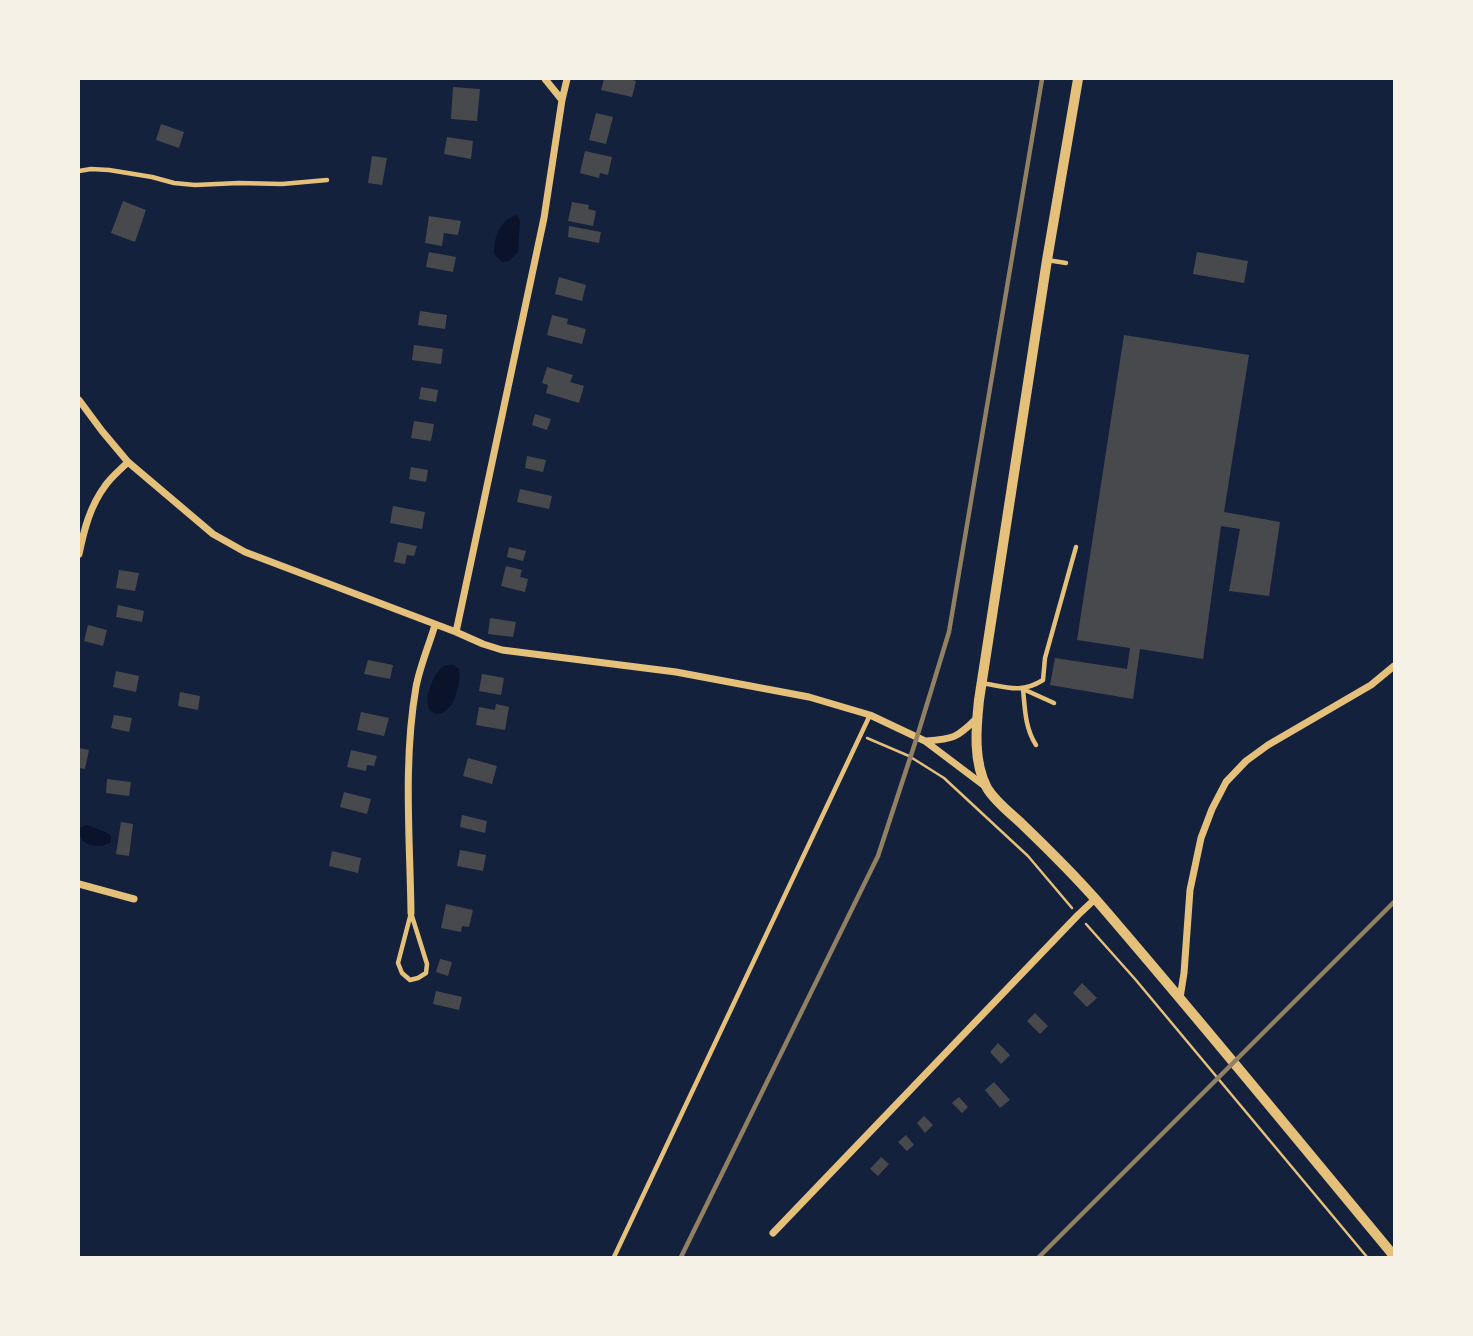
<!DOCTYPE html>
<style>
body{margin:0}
#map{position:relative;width:1473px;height:1336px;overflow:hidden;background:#14213d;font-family:Inter,sans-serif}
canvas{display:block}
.frame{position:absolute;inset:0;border:80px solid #f6f1e7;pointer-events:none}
</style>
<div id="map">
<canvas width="1473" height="1336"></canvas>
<div class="frame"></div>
</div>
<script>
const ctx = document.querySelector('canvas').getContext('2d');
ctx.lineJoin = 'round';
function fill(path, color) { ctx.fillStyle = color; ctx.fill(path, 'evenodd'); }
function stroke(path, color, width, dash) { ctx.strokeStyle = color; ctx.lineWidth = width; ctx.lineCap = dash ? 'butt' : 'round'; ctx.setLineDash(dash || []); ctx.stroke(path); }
fill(new Path2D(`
 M517,215l3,6 -2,31 -9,9 -7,1 -8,-8c0,-16 5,-34 23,-39z
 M445,665h9l5,4c1,8 0,14 -2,22 -8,34 -39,28 -27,-4 4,-10 7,-16 15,-22z
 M87,825l21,8 3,3v6c-12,9 -37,2 -30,-15z`), '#0b132b');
fill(new Path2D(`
 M604,79h25l7,2 -4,16 -31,-7z
 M453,87l27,2 -3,32 -26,-2z
 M596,113l17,4 -7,27 -17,-4z
 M161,124l23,8 -5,16 -23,-8z
 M447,137l26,4 -2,18 -27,-5z
 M585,151l27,6 -4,18 -8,-2 -1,5 -19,-5z
 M372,156l15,2 -5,27 -14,-2z
 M123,201l23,9 -11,32 -24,-9z
 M572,202l17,3 -1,4 8,2 -3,15 -25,-5z
 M429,216l32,5 -3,14 -14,-2 -2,13 -17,-3z
 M569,226l32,6 -2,11 -31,-6z
 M429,252l27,5 -3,15 -27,-5z
 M1197,252l51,9 -4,22 -51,-9z
 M559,277l27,8 -4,16 -27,-7z
 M420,311l27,4 -2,14 -27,-4z
 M552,315l16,4 -1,5 19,5 -4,15 -35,-9z
 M1124,335l125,20 -25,157 56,10 -11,74 -40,-5 11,-62 -19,-3 -18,133 -63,-10 -7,50 -83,-14 5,-27 72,11 3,-21 -53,-8z
 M414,345l29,4 -2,15 -29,-4z
 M547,367l26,8 -3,7 14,4 -5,17 -33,-10 2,-8 -6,-2z
 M421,387l17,3 -2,12 -17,-3z
 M535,414l16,5 -4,11 -15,-5z
 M414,421l20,3 -3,17 -20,-3z
 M527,456l19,4 -3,12 -18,-4z
 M411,467l17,3 -2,12 -17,-3z
 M520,489l32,7 -3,13 -32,-7z
 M393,506l32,6 -3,17 -32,-6z
 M398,542l19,4 -3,10 -7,-1 -2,9 -11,-2z
 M509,547l17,4 -3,10 -16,-4z
 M506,566l16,4 -2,7 8,2 -3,13 -24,-6z
 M119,570l20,3 -4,18 -19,-3z
 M118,605l26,6 -2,11 -26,-5z
 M490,618l26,4 -3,15 -25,-3z
 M88,625l19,5 -4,16 -19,-5z
 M368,660l25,5 -3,14 -26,-5z
 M116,671l23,5 -3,16 -23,-5z
 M482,674l22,4 -3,17 -22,-4z
 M180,692l20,4 -2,14 -20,-4z
 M496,704l13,3 -4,23 -29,-5 3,-18 16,3z
 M361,712l28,6 -5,18 -27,-6z
 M114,715l18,3 -3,14 -18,-4z
 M79,748l10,2 -4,19 -6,-1z
 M351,750l26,6 -3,10 -7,-1 -1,6 -19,-4z
 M468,758l29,8 -5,18 -29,-8z
 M107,779l24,3 -2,14 -23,-3z
 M344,792l27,7 -4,15 -27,-7z
 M462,815l25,6 -2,12 -25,-6z
 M121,822l12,2 -4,32 -13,-2z
 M460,850l26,5 -3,16 -26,-5z
 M332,851l29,7 -3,15 -29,-7z
 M446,904l27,6 -4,17 -7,-1 -1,6 -20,-4z
 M440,959l12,3 -4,14 -12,-4z
 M1082,983l15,15 -10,9 -14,-14z
 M436,991l26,6 -3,13 -26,-6z
 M1035,1013l13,13 -8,8 -13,-13z
 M998,1043l12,12 -9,9 -11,-12z
 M994,1082l16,18 -10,8 -15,-18z
 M959,1097l9,10 -6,6 -10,-10z
 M924,1116l9,9 -8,8 -8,-10z
 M906,1135l8,10 -7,6 -9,-9z
 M881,1157l8,7 -11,12 -8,-7z`), '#48494c');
stroke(new Path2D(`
 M867,738l42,18 35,22 84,78 44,52
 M1086,924l49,55 232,278`), '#e5c07b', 2.5);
stroke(new Path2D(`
 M79,171l12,-2 18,1 43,7 22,6 21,2 44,-2 43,1 45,-4
 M1047,260l19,3
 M982,683c24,4 39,11 61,-3l2,-22 31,-111
 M1036,745c-11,-17 -11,-36 -13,-56l31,14
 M411,913l16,51 -1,9 -8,5 -8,2 -8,-7 -4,-10z
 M614,1257l256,-542`), '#e5c07b', 4.5);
stroke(new Path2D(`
 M545,79l17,21
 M79,400l23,31 26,31 85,72 32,18 211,80 27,12 19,6 174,22 133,25 61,18 55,26 61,46
 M79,554c5,-24 11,-48 26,-68 6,-9 15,-16 23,-24
 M456,632l88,-414 18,-118 5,-21
 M926,741c27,-2 31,-3 50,-22
 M79,884l55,15
 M411,913c-1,-75 -8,-151 5,-226 4,-21 13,-42 19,-62
 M1180,998l4,-25 6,-83 11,-52 11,-29 14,-27 20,-21 22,-16 103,-60 23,-19
 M773,1233l305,-318 17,-16`), '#e5c07b', 7);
stroke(new Path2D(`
 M1078,79l-31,181 -68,440c-3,28 -6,62 8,88 9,15 25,26 37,38 25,24 51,50 74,76 101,117 198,236 296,354`), '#e5c07b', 10);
stroke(new Path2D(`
 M681,1257l197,-401 39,-119 32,-105 93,-553
 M1039,1257l355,-355`), '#918062', 4.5);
</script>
